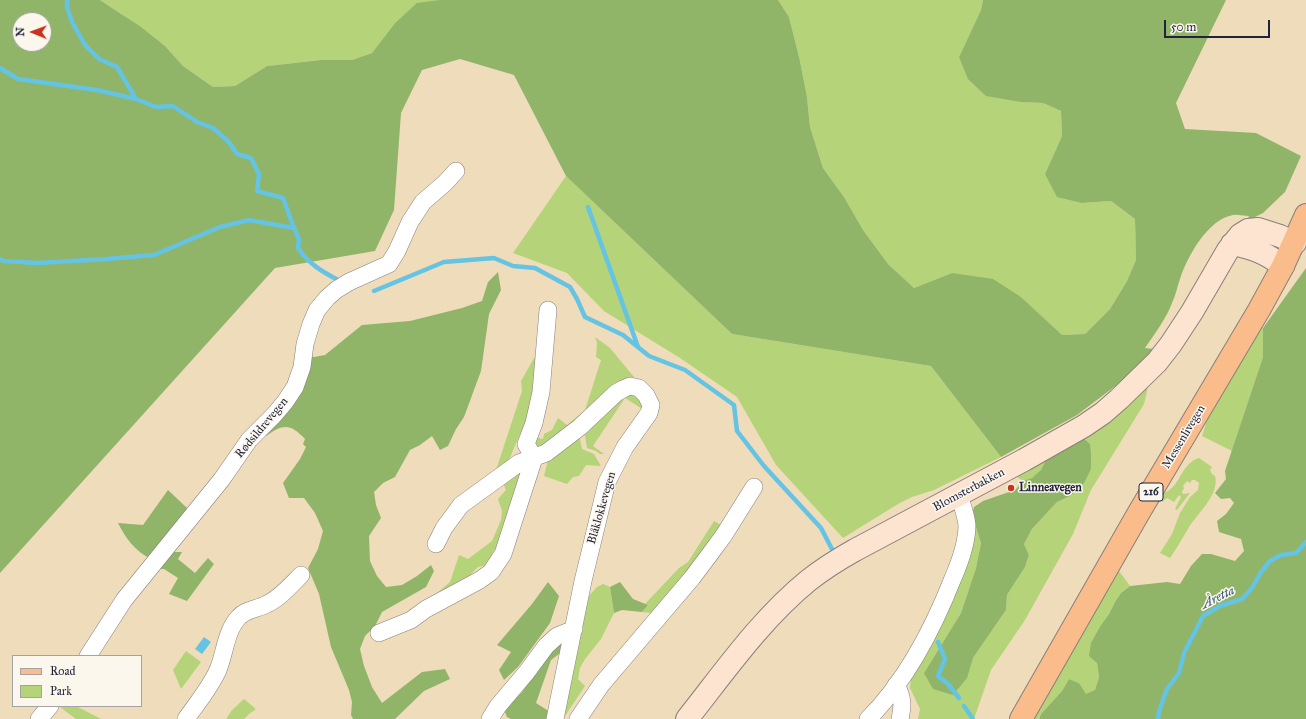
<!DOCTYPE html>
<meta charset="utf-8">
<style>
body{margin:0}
#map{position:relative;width:1306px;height:719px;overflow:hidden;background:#efdcbb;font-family:"IM FELL Great Primer",serif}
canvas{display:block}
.legend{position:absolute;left:12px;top:655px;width:130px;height:52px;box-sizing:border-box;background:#fbf7ec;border:1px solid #a4a2a5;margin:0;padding:5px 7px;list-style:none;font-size:12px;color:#22223b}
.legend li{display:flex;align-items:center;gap:8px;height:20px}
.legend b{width:20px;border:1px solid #a4a2a5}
.north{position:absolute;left:12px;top:12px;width:40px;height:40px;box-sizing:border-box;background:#fbf7ec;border:1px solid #a4a2a5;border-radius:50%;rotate:271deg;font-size:11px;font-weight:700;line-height:16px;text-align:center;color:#22223b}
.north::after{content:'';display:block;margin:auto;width:14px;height:18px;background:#c8321e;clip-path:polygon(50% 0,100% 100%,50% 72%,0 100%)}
.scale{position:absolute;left:1164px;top:20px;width:106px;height:18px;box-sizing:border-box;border:2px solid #22223b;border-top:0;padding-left:5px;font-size:12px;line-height:14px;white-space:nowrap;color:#22223b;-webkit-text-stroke:3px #fbf7ec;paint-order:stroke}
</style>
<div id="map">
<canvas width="1306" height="719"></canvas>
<ul class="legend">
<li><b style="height:5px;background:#fabc8b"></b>Road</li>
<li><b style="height:11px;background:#b5d379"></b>Park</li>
</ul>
<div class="north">N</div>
<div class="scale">50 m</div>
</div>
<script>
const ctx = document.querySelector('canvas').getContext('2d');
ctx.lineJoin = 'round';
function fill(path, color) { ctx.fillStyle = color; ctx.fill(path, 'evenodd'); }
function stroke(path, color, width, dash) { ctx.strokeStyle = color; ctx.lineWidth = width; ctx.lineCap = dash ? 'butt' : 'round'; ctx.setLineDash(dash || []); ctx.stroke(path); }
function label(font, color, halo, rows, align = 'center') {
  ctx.font = font + ' "IM FELL Great Primer",serif'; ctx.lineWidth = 3; ctx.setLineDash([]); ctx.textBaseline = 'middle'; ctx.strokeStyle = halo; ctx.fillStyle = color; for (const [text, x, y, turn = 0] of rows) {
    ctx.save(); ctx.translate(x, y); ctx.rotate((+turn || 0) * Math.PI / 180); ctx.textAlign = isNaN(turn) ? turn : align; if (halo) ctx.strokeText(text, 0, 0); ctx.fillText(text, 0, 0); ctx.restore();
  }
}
fill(new Path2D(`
 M100,0h339l-22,4 -22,19 -23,30 -20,7h-31l-54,6 -32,20 -22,1 -30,-21 -18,-20 -45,-33z
 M778,0h205l-2,10 -22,47 62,45 22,1 18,8 1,25 -17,38 37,29 29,-2 24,18 1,41 -9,21 -17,28 -25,25 -24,1 -40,-38 -69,-24 -38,15 -26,-24 -25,-34 -19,-33 -21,-29 -13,-41 -3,-30 -7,-36 -11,-44z
 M566,176l166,158 199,32 70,91 -67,33 -22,7 -14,7 -55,34 -67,-73 -39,-68 -57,-39 -76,-47 -37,-38 -54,-20z
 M1263,328v29l-31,94 -30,-15 10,-32 45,-73z
 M595,337l15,11 24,29 -18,7 -30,29 -44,34h-4l-3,-3 -1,-7 9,2 1,-5 8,-4 6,-12 9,7 18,-15 16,-50 -5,-3 1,-14z
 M537,353l-3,40 -7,29 -8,14 -10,24 -14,13 27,-82 -1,-10z
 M1150,378l-6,26 -53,86 -18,44 -48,86 -34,50 -17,49h-56l2,-10 -10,-21 1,-12 63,-169 -2,8 9,28 -5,25 -15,45 -37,60 49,-15 33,-48 1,-15 18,-28 4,-12 -5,-11 8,-15 25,-27 13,-6 13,-58z
 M624,393l15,2 5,15 -19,-12 -32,48 11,8h-4l-4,-3 -9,-3 -3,-18z
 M579,435l3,14 12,5 7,12 -15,-1 -7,11 -6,1 -6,7 -23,-8 5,-20z
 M1046,455c0,5 -2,11 -5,15 -6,8 -18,15 -24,6z
 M1199,458l13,9 -2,3 2,4 3,2c5,18 -17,37 -26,51 -6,10 -12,21 -19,31l-10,-5 12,-19 8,-21 10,-16 8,-7 1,-7 -4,-3h-3l-2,3 -3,-2 -4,5 1,2 -2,4 1,2 7,-1 -13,17 -2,-1 6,-12 -2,-2 -5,7 -7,-4 -5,4 -4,-2v-6c3,-1 7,-1 10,-3 13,-8 14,-28 31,-33z
 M522,469l1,3 -24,70 -7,12 -1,10 -13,3 -16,16 -26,11 14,-12 9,-27 9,4 24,-18 9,-21 1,-9 -4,-12 8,-9 -3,-7z
 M714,521l11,6 -73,86 -10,-1 6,-7 -3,-1 34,-36 9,-6z
 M1119,571l11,15 -9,7 -6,9 -6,12 -8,11 -4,38 2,14 -4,13 -9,5 -7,-12 -10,-4 -7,12 -21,23 -3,5h-8l84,-143z
 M603,584l7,3 4,26 -13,26 -16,20 -5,9 -2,11 7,7 -22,33 26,-123 8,-9z
 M186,651l15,11 -20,27 -8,-19z
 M244,699l12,10 -7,5 -5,5h-18l6,-9z
 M60,706h16l25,13h-25l-16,-12z`), '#b5d379');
fill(new Path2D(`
 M0,0h100l41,27 24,19 18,20 30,21 22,-1 32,-20 54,-6h31l20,-7 23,-30 22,-20 22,-3h339l11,17 11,44 7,36 3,30 13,41 21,29 19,33 25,34 26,24 38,-15 41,6 28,18 41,38 23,-1 25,-25 17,-28 9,-21 -1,-41 -24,-18 -29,2 -25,-6 -12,-23 17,-38 -1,-25 -18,-8 -22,-1 -35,-6 -18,-17 -9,-22 22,-47 2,-10h243l-50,103 9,26 71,4 45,23 -16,36 -22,21 -16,8 2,-5c-5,0 -11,-2 -16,-1 -25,4 -46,42 -53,64 -3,8 -4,16 -8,24 -6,16 -17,30 -27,45l9,1 -32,32 -45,34 -76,42 -70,-91 -199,-32 -166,-158 -52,-101 -54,-16 -38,11 -21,43 -7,97 -19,41 -100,17 -275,305zM20,20h24v24h-24z
 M1306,268v451h-267l2,-5 21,-23 7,-12 10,4 7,11 9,-4 4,-13 -2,-14 -8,-7 2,-13 10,-18 8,-11 6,-12 6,-9 9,-7 37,-4 13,2 11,-18 11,-12h9l24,7 9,-10 -3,-12 -22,-7 -2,-11 9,-7 8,-11 -4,-5 -9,1 -6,-6 11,-14 -1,-8 38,-114v-29z
 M498,272l3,18 -12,24 -8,57 -17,46 -8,12 -8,17 -8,4 -8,-14 -12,9 -10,5 -15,27 -12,6 -9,9 2,13 5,13 -12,18 1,25 7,15 9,11 16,-2 15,-9 14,-11 3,6 -8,16 -44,25 -7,14 -10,10 -5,13 4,17 8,21 10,16 40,-31 23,-3 5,10 -26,12 -29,28h-42l-2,-4 1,-13 -3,-12 -18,-43 -12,-53 -11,-26 10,-19 5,-18 -8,-18 -11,-15h-15l-6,-15 17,-24 6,-12 -3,-3 2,-5c-15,-16 -22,-15 -39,-3l-2,-6 44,-74 6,1 11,-2 37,-30 48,-4 52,-13 20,-7 6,-19z
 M1083,438l7,6 1,9v16l-7,14 -14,13 -13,6 -25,27 -8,15 5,11 -4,12 -18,28 -1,15 -33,48 -6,20 -14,17 -20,-6 -9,-16 37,-60 15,-45 5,-25 -9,-28 2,-8 9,-6 26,-9 7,-3 7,-8 9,-3 9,-8 4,-8 1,-7z
 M168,490l19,18 -3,12 -33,39c-16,-8 -25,-20 -33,-36l25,2z
 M169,552h13l-4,7 17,14 13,-15 6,6 -27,37 -18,-7 9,-16 -14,-9h-7z
 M548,582l11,14 -9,27 -32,44 -14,13 -5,-10 12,-18 -14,-7 35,-41z
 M620,582l13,17 15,6 -6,7 -20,-2 -8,3 -4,-26z
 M564,643l-1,8 -12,9 -15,43 11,7 2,4 -1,5h-37l-4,-2 -2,-5 5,-8 13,-13 10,-22 21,-25z`), '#90b569');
fill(new Path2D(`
 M204,637l7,5 -9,12 -7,-5z`), '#65c3e3');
stroke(new Path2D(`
 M67,0v7l5,15 13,23 14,14 18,8 19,32 20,8 17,-1 24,16 16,6 15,13 9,13 14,4 8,16 -2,17 26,7 11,30 5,11 -1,9c11,16 23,23 40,32
 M0,68l18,11 79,11 39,9
 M588,207l50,140
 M0,259l4,2 33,2 69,-4 48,-4 66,-28 29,-7 45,8
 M374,291l70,-29 50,-4 19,8 22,2 35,19 7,12 8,18 38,18 26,21 36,14 49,35 3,26 27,35 57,62 13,25
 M938,642l7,17 -7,17 10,8 11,14
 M964,706l9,13
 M1158,719l1,-8 8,-22 12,-16 5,-20 19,-37 17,-10 22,-7 10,-11 9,-16 9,-11 11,-6 15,-2 10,-11`), '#65c3e3', 4.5);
const street = new Path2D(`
 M436,544l8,-16 17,-23 58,-42 27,-10 34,-26 36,-34 7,-4 7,-3 9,2 7,7 5,10 -2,8 -24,34 -18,35 -24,99 -28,138
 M379,633l32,-13 15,-11 54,-29 11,-8 12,-18 31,-96 -8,-14 8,-21 7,-31 7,-82
 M88,656l36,-56 98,-121 27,-39 25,-25 11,-13 10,-15 7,-20 3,-23 6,-20 6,-14 10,-12 9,-8 13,-8 40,-18 8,-13 13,-29 13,-20 22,-19 11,-12
 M896,685c7,12 7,21 4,34
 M39,719l11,-13
 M186,719c11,-16 24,-31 32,-49 7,-17 8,-40 21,-53 7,-8 19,-8 28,-13 13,-6 24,-19 34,-29
 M490,719l8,-13 28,-33 20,-27 11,-10 17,-7
 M578,719l23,-34 91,-107 18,-24 14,-19 30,-48
 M868,719c39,-39 65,-90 85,-141 7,-16 14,-35 14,-53 -1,-10 -5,-20 -8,-30`);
const secondary = new Path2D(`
 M1232,244c21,4 34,9 51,22
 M687,719c38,-48 74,-100 122,-139 14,-11 30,-21 46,-30l169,-90 60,-34 19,-13 16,-14 38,-37 14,-18 21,-32 36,-62 12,-15 8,-5 10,-1 22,7 15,7`);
const primary = new Path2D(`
 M1021,719l117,-205 121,-204 24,-44 23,-51`);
stroke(street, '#887f7b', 18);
stroke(secondary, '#887f7b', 24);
stroke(primary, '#887f7b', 24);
stroke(street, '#fff', 17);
stroke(secondary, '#fde4d1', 22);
stroke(primary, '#fabc8b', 22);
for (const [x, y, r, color] of [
 [1011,488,4,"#c8321e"]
]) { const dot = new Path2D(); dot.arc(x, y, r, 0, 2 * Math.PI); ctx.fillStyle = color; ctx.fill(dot); stroke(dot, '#fbf7ec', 1.5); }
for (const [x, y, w] of [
 [1151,492,24]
]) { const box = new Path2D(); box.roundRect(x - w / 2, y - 9, w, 18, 3); ctx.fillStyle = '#fbf7ec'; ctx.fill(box); stroke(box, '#22223b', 1); }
label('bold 11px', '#22223b', null, [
 ["216",1151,492]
]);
label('12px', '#22223b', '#fbf7ec', [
 ["Rødsildrevegen",262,428,-50],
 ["Messenlivegen",1184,437,-59],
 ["Blomsterbakken",969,490,-28],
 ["Blåklokkevegen",602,508,-74]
]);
label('bold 12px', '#22223b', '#fbf7ec', [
 ["Linneavegen",1019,488]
], 'left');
label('italic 13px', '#395a76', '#fbf7ec', [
 ["Åretta",1218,598,-27]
]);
</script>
